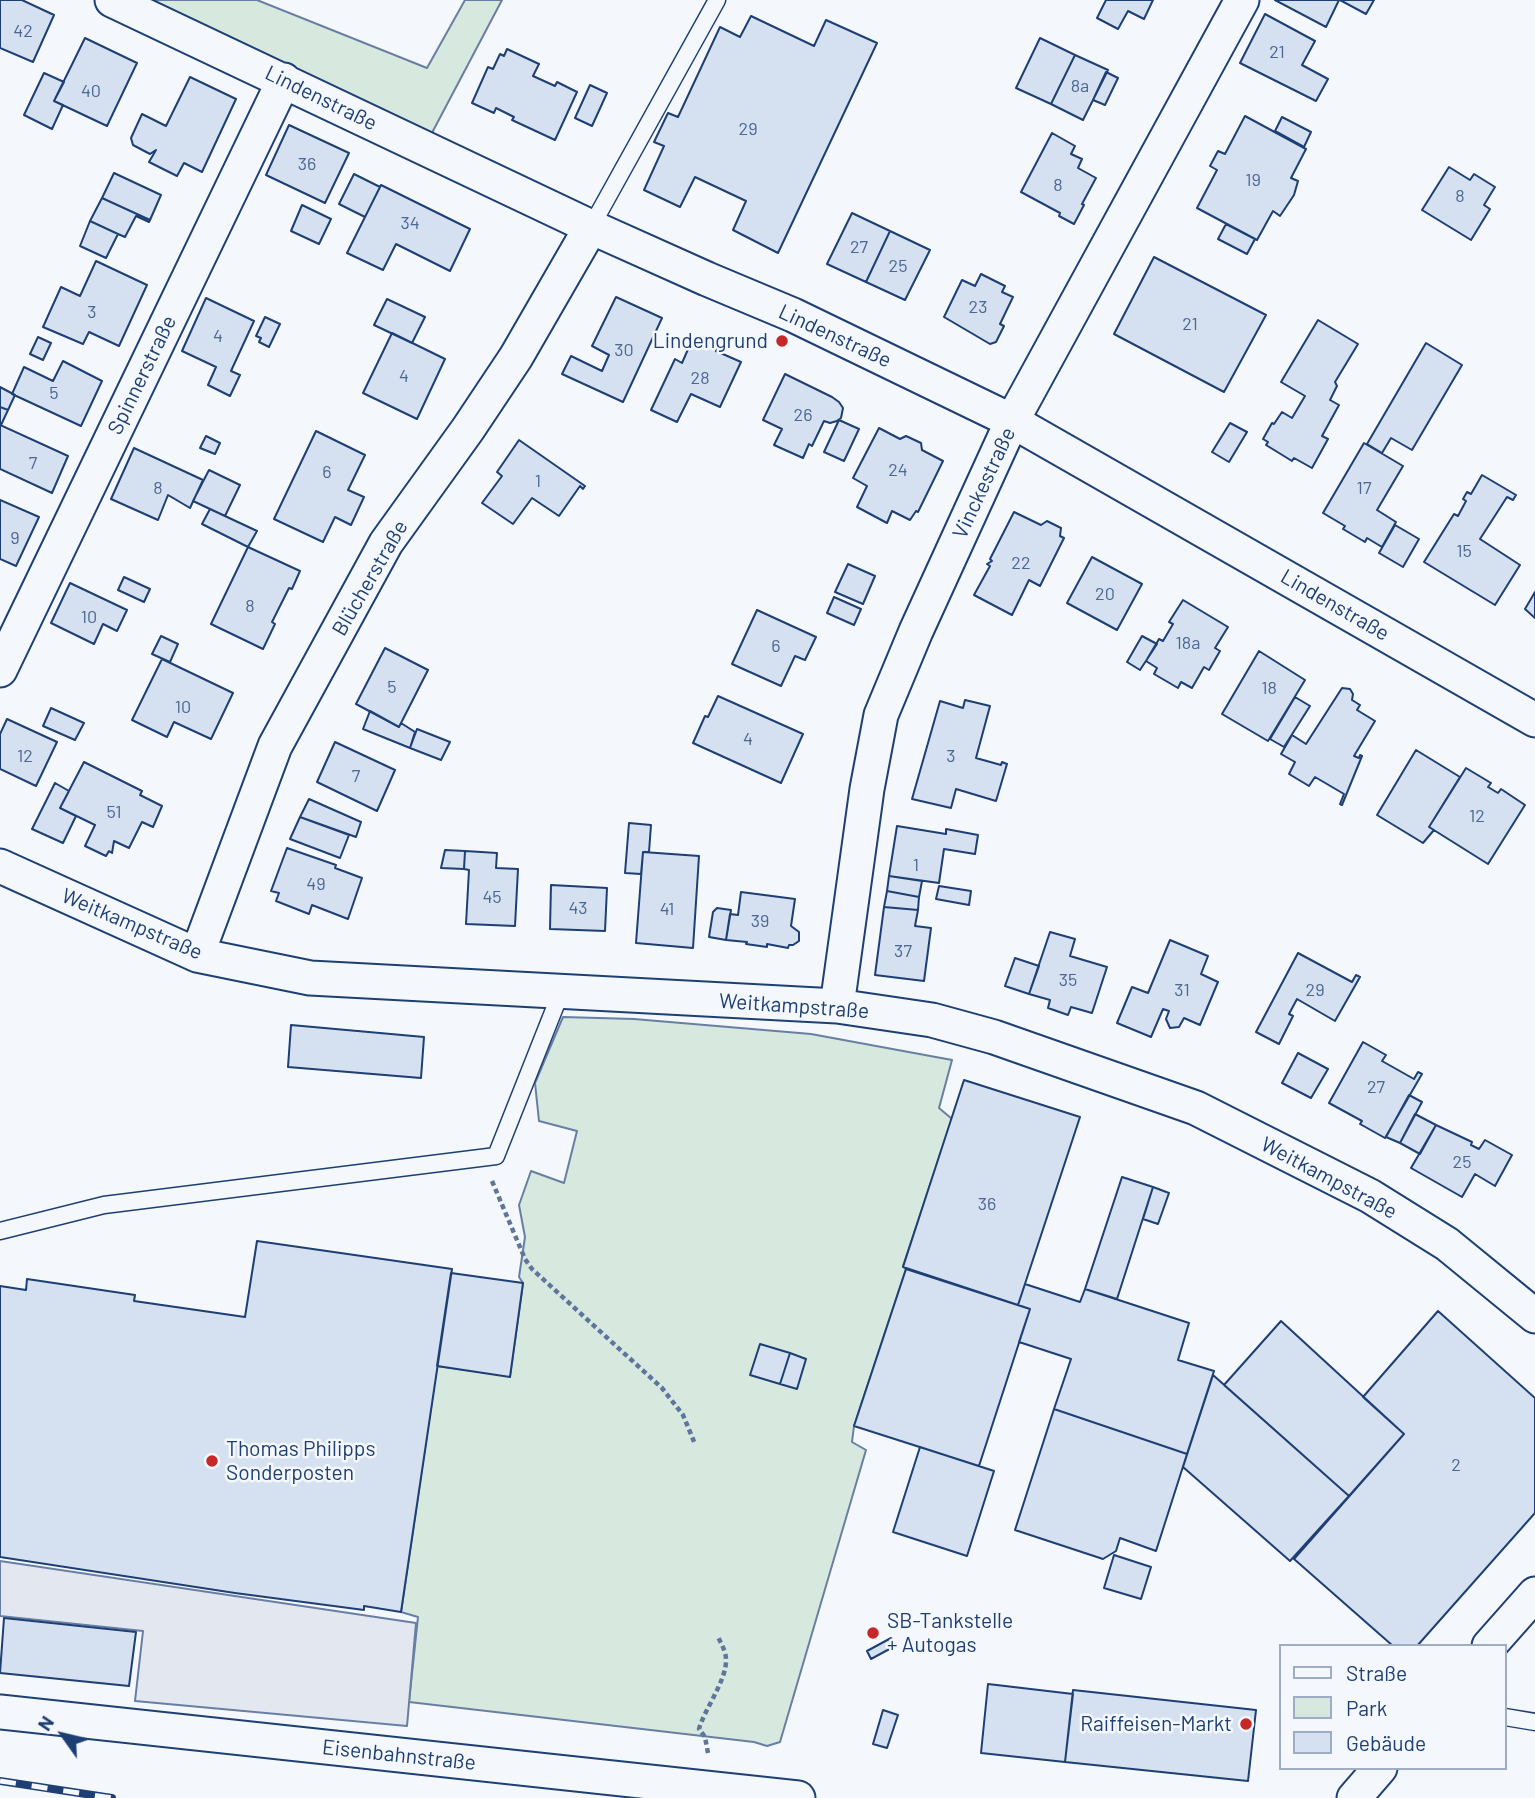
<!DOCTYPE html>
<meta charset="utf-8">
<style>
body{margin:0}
#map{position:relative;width:1535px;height:1798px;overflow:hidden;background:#f4f7fb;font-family:Barlow,sans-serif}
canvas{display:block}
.legend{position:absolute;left:1279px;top:1644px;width:228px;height:126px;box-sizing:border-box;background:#f4f7fb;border:2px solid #9eadc5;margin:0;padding:9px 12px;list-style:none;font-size:21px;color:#1d3f73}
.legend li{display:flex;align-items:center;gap:14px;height:35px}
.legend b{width:35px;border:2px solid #9eadc5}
.north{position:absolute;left:28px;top:1700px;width:70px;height:70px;-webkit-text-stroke:5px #f4f7fb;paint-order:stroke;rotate:304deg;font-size:19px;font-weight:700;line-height:28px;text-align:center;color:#1d3f73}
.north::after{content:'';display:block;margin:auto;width:24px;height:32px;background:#1d3f73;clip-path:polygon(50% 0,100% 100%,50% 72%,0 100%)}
</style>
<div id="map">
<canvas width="1535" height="1798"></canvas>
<ul class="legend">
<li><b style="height:9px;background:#f4f7fb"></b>Straße</li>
<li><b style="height:19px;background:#d7e8df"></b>Park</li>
<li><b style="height:19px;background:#d5e0f0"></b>Gebäude</li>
</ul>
<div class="north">N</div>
</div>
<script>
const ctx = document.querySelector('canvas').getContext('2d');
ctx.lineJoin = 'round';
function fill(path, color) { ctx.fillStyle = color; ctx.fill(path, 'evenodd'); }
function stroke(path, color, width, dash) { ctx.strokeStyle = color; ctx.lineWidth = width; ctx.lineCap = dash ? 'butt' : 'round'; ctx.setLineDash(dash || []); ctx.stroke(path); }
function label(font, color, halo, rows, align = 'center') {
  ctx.font = font + ' Barlow,sans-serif'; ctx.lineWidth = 5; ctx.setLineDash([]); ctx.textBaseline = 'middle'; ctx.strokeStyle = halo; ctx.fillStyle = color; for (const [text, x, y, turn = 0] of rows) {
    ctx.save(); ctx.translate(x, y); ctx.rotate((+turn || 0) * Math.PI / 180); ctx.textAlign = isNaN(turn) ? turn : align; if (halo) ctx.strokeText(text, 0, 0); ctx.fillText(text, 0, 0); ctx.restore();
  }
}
const green = new Path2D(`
 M115,0h142l170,68 38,-68h37l-78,148z
 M563,1017l71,2 177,15 141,26 -13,48 13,11 -49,147 3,3 -52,157 -2,16 14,8 -86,292 -13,4 -13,-4 -345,-40 9,-85 -17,-5 36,-246 73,10 13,-93 -4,-6 6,-40 -6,-32 12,-34 33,12 13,-52 -38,-10 -4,-38z`);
fill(green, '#d7e8df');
stroke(green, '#687fa3', 2);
const parking = new Path2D(`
 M0,1561l416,62 -9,103 -272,-25 8,-70 -143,-15z`);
fill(parking, '#e3e8f0');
stroke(parking, '#687fa3', 2);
const building = new Path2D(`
 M0,0h22l32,15 -21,47 -33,-14z
 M1106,0h47l-9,19 -16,-8 -10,18 -21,-11z
 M1275,0h64l-13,27z
 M1340,0h34l-8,14z
 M1265,14l50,27 -13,24 26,14 -12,22 -76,-38z
 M751,16l63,30 12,-26 51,23 -99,210 -45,-23 13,-29 -51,-24 -15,30 -36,-17 20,-44 -10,-4 14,-29 10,4 42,-90 20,10z
 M85,38l52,25 -30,63 -53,-25z
 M1040,38l35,17 -24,49 -35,-16z
 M507,49l32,15 -6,12 22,10 2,-4 20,10 -22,48 -43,-20 2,-3 -18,-9 -2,5 -22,-10 16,-36 5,2 7,-15 4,2z
 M1075,55l33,15 -25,50 -32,-16z
 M1106,72l12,6 -13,27 -12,-5z
 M44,73l20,9 -10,19 9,4 -11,24 -28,-14z
 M190,77l46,22 -34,73 -18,-9 -7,13 -28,-14 7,-12 -6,4 -17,-9 -2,-7 11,-24 24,12z
 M590,85l17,8 -15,33 -17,-8z
 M1245,116l61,33 -15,29 7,3 -4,14 -14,21 -7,-5 -16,29 -60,-32 20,-38 -7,-4 8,-15 7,3z
 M1282,117l29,15 -7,15 -29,-16z
 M289,125l60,28 -24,50 -59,-28z
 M1052,133l23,13 -4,8 11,5 -4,9 18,10 -14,26 2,1 -10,19 -15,-8 1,-3 -39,-21z
 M1449,167l21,13 4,-6 21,13 -11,18 6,4 -19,31 -49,-30z
 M114,173l47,22 -11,25 -48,-22z
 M354,174l26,13 -15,30 -26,-13z
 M381,185l89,44 -20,42 -54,-27 -13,26 -36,-17z
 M102,198l48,22 -1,2 -13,-6 -11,21 -7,-3 -28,-13z
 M302,205l29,14 -12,25 -28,-13z
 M852,213l38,18 -24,51 -39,-18z
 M90,221l28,13 -12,24 -26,-12z
 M1226,224l29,15 -8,15 -29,-15z
 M890,231l40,19 -25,50 -39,-18z
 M1154,257l112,58 -42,77 -110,-58z
 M96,261l51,24 -28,61 -30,-14 -6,12 -40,-17 18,-40 19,9z
 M981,274l24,12 -3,6 11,5 -13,27 4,2 -8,16 -6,2 -46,-27 18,-37 13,6z
 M616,297l46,21 -39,84 -61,-28 9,-18 31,15 7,-16 -17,-9z
 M206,298l48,23 -23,50 9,4 -10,21 -22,-11 8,-18 -34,-16z
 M387,299l38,18 -13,26 -38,-18z
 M265,317l15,7 -11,23 -10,-5 2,-4 -5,-2z
 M1318,320l40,24 -23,38 2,4 -7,14 9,5 -17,31 6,3 -16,29 -18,-10 -2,3 -26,-16 2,-3 -5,-3 9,-16 2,1 8,-12 10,6 13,-22 -24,-14z
 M392,333l53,26 -28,60 -54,-26z
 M38,337l13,6 -8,17 -13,-6z
 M705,337l9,4 4,6 -2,4 25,11 -21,45 -29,-13 -14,28 -26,-12 24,-51 7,4 10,-23 5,3 1,-4z
 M1426,343l36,22 -50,85 -21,-12 -9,15 -15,-9z
 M63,361l39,20 -21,45 -69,-32 12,-27 29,14z
 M785,374l47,23 7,5 4,6 -2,10 -4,3 -7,2 -6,-2 -12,25 -3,-2 -6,14 -29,-13 8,-16 -19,-9z
 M0,387l15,8 -7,15 -8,-3z
 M0,407l8,3 -7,15h-1z
 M839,420l20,9 -15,32 -20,-9z
 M1230,423l17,9 -18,30 -17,-10z
 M0,425l68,31 -16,37 -52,-24z
 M879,428l21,11 6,-3 15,7 1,7 21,11 -25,51 -2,-1 -6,9 -18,-9 -5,12 -30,-16 10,-21 -14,-8z
 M316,431l49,24 -17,35 16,7 -13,28 -16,-8 -12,25 -49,-23z
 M206,436l14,7 -5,11 -15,-6z
 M519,440l66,46 -2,3 -3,-3 -21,30 -27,-18 -19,26 -31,-21 20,-27 -5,-4z
 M1364,443l39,23 -26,44 19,12 -14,25 -15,-9 -2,4 -22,-13 2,-3 -22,-13z
 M134,448l69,32 -13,28 -22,-13 -10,25 -47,-21z
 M209,470l31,15 -15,31 -32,-15z
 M1482,475l34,20 -3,5 -6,-3 -27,42 40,26 -25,40 -71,-43 30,-48 4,2 8,-15 -3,-2 4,-7 4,2z
 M0,500l39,17 -23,49 -16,-7z
 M210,509l47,22 -9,16 -46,-23z
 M1014,512l27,13 6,-4 14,7 -1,8 4,2 -24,48 -11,-6 -17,35 -38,-20 16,-29 -3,-2 5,-3 -2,-2z
 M1395,525l24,14 -16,28 -24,-14z
 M248,547l52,24 -8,18 -3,-1 -17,34 3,2 -12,25 -52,-25z
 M1092,557l50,27 -25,46 -50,-27z
 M848,564l27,12 -12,28 -28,-12z
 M124,577l26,12 -6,13 -26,-12z
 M70,583l57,27 -10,21 -14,-7 -9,20 -43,-21z
 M1535,592v26l-10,-9z
 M834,597l27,12 -7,16 -27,-12z
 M1183,600l45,27 -13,21 5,3 -11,19 -5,-3 -12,21 -11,-6 -3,6 -24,-14 3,-6 -11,-7 13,-22 4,2 10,-17 -4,-2z
 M757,610l59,27 -11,23 -10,-4 -14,30 -49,-22z
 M161,636l17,8 -8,18 -18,-8z
 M1142,636l15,8 -17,26 -13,-8z
 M385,648l43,22 -29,57 -43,-23z
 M1259,651l46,29 -37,61 -46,-27z
 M162,659l71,34 -22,46 -37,-17 -7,15 -35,-17z
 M1342,688l8,1 3,5 -1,6 8,5 -3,5 18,11 -21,35 5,2 1,-3 2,1 -20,49 -2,-1 4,-10 -29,-17 -6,9 -20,-12 6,-12 -14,-8 11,-19 14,9z
 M718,696l85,38 -22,49 -88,-40 12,-27 3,1z
 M1295,697l15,9 -26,41 -14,-8z
 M965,700l25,6 -14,52 25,7 1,-3 5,2 -11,37 -40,-12 -5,19 -39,-9 28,-98 23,7z
 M51,708l33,15 -9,17 -32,-14z
 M370,711l29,16 2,-4 14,9 -5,16 -47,-19z
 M7,719l50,23 -21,44 -36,-17v-35z
 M417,729l33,13 -9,18 -31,-12z
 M335,742l60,28 -18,41 -60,-29z
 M1416,750l44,27 -31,50 5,3 -11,13 -46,-28z
 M84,762l58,29 -2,4 22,11 -9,21 -11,-5 -13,26 -15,-7 -2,12 -3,-2 -3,5 -21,-10 10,-21 -35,-17z
 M1466,768l25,15 -3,4 10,6 3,-4 24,16 -37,59 -59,-37z
 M55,783l14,8 -9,17 16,8 -13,27 -31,-14z
 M309,799l52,23 -5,15 -56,-20z
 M300,817l49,18 -9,23 -50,-19z
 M629,823l22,2 -2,27h-6l-2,22 -16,-1z
 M897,826l49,8v-5l32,6 -3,19 -31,-5 -5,34 -50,-7z
 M287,848l49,17 -1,3 27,10 -14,41 -36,-14 -3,9 -33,-13 3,-8 -8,-2z
 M445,850l20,1 -1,18 -23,-1z
 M465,851l32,2 -1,15 22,1 -3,57 -49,-2 3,-54 -5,-1z
 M643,852l56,4 -6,92 -57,-5z
 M889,876l33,5 -3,16 -32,-6z
 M551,885l56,3 -2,43 -55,-2z
 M939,886l32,5 -2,14 -33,-6z
 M887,891l32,6 -1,13 -34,-3z
 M741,892l54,7 -4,27 8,6v9l-6,4h-4l-1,3 -21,-4v3l-21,-3 1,-2 -21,-2 4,-26 8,1z
 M884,907l34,3 -3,16 16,2 -7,53 -49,-6z
 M717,908l14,2 -5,30 -17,-3 4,-25z
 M1050,932l25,7 -5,17 37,11 -15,46 -21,-6 -3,8 -20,-7 2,-8 -21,-6z
 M1170,940l38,16 -7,18 17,8 -18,43 -16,-7 -5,9 -9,1 -4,-9 3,-8 -6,-2 -12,28 -34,-14 15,-36 16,6z
 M1298,953l54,29 4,-7 4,2 -25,44 -38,-22 -8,15 4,2 -14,28 -23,-12z
 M1015,958l24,8 -10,28 -24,-8z
 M291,1025l133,12 -3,41 -133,-11z
 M1363,1042l23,13 -4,6 32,18 4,-7 4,2 -37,64 -25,-14 2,-3 -33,-18z
 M1298,1053l30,16 -17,29 -29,-15z
 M964,1080l116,37 -62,188 -115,-38z
 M1409,1095l13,7 -22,41 -14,-6z
 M1415,1114l21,11 -16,29 -20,-11z
 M1436,1125l36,17 -1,3 8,4 6,-9 27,15 -17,31 -20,-12 -13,23 -51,-29z
 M1122,1177l31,10 -36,112 -32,-10z
 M1153,1187l16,6 -11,31 -15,-5z
 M257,1241l195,28 -51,343 -37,-6v4l-129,-17 -235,-36v-271l26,4 1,-11 108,16 -1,6 111,16z
 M906,1269l124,40 -51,157 -125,-40z
 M451,1273l72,10 -13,94 -73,-11z
 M1025,1284l55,18 5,-13 104,34 -11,37 36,11 -27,83 -133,-45 17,-50 -52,-17 11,-33 -12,-4z
 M1438,1311l97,87v115l-118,133h-24l-99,-87 110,-125 -41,-37z
 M1281,1321l123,113 -55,62 -125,-111z
 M760,1344l30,9 -10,31 -30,-9z
 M790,1353l16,6 -9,30 -17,-5z
 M1213,1375l136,121 -59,65 -107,-94z
 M1054,1409l133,45 -31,97 -36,-13 -4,13 -13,8 -88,-29z
 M920,1447l74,24 -27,85 -74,-24z
 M1114,1555l37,12 -10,32 -37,-11z
 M4,1618l132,14 -7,54 -129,-13z
 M891,1638l4,8 -24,13 -4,-8z
 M988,1684l85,10 -8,68 -84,-9z
 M1073,1690l183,20 -8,71 -183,-19z
 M883,1710l15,5 -11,33 -14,-4z`);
fill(building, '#d5e0f0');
stroke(building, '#1d3f73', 2);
const service = new Path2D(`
 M591,227l126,-227
 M0,1231l104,-26 392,-49 65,-164
 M1505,1717l30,5`);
const minor = new Path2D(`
 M112,0l479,227 116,52 86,36 219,106 523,299
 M0,670l284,-590
 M0,866l197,89 113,23 527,28 95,14 62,17 202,71 174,88 77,48 88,72
 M197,955l78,-209 111,-203 82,-114 48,-72 75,-130
 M837,1006l30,-217 14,-74 35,-84 96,-210 230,-421
 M1489,1646l46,-52
 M0,1712l798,86
 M1354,1798l26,-30`);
stroke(service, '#1d3f73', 19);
stroke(minor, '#1d3f73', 37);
stroke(new Path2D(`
 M492,1181l33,78 7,10 130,119 21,27 12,29
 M708,1753l-3,-16 -6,-8c6,-21 28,-49 27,-70 0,-7 -5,-16 -8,-22`), '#5e769c', 4.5, [5, 3.5]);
stroke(service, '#f4f7fb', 16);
stroke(minor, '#f4f7fb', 33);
const rail = new Path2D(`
 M0,1781l112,17`);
stroke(rail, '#1d3f73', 8);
stroke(rail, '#f4f7fb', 5, [16]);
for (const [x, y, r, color] of [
 [782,341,7,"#c62828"],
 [212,1461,7,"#c62828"],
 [873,1633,7,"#c62828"],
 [1246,1724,7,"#c62828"]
]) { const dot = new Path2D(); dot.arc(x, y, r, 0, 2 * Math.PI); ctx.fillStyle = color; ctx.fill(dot); stroke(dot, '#f4f7fb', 2.5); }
label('18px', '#4b6792', null, [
 ["42",23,31],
 ["21",1277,52],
 ["8a",1080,86],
 ["40",91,91],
 ["29",748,129],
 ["36",307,164],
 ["19",1253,180],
 ["8",1058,185],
 ["8",1460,196],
 ["34",410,223],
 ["27",859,247],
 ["25",898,266],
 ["23",978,307],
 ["3",92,312],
 ["21",1190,324],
 ["4",218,336],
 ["30",624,350],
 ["4",404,376],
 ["28",700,378],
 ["5",54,393],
 ["26",803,415],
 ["7",33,463],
 ["24",898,470],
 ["6",327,472],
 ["1",538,481],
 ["8",158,488],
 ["17",1364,488],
 ["9",15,538],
 ["15",1464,551],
 ["22",1021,563],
 ["20",1105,594],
 ["8",250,606],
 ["10",89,617],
 ["18a",1188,643],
 ["6",776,646],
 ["5",392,687],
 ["18",1269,688],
 ["10",183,707],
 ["4",748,739],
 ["12",25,756],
 ["3",951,756],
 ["7",356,776],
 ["51",114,812],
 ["12",1477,816],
 ["1",916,865],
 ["49",316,884],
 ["45",492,897],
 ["43",578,908],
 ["41",667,909],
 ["39",760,921],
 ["37",903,951],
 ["35",1068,980],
 ["31",1182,990],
 ["29",1315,990],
 ["27",1376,1087],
 ["25",1462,1162],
 ["36",987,1204],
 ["2",1456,1465]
]);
label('21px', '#1d3f73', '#f4f7fb', [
 ["Lindenstraße",321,98,26],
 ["Lindenstraße",835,336,25],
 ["Spinnerstraße",142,375,-64],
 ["Vinckestraße",984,483,-65],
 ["Blücherstraße",370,578,-60],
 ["Lindenstraße",1335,605,30],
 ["Weitkampstraße",132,924,23],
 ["Weitkampstraße",794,1006,4],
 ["Weitkampstraße",1329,1178,28],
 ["Eisenbahnstraße",399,1755,6]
]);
label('21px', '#1d3f73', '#f4f7fb', [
 ["Lindengrund",768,341],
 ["Thomas Philipps",226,1449,"left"],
 ["Sonderposten",226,1473,"left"],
 ["SB-Tankstelle",887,1621,"left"],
 ["+ Autogas",887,1645,"left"],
 ["Raiffeisen-Markt",1232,1724]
], 'right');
</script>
